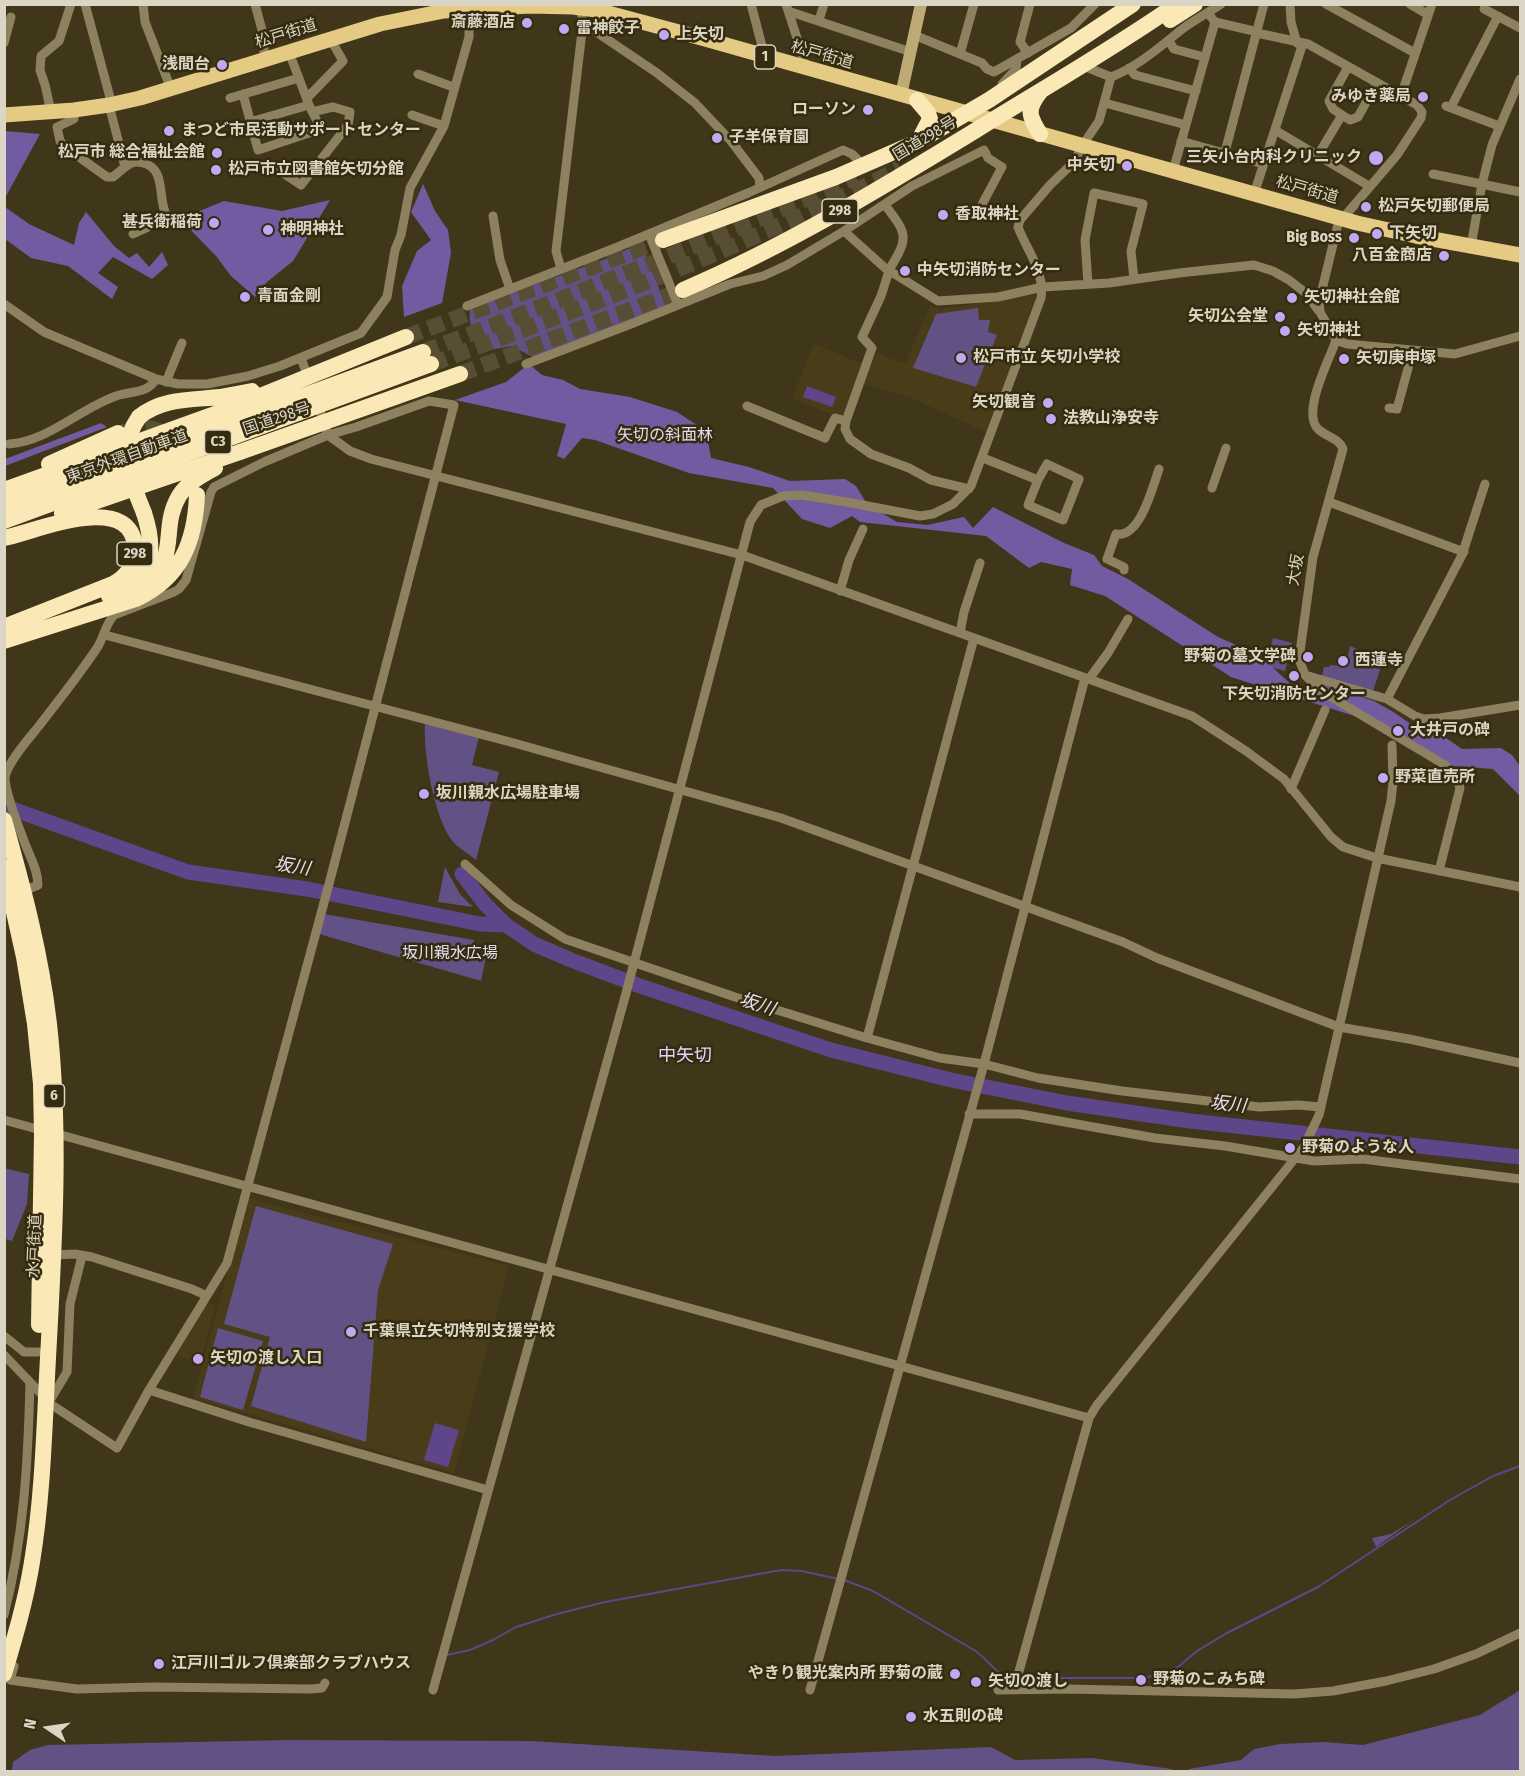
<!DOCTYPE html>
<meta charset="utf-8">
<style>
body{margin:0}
#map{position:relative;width:1525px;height:1776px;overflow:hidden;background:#403619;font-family:"Fira Sans Condensed",sans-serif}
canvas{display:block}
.frame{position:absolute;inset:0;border:6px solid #dbd5c5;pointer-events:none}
.north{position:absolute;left:18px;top:1698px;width:60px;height:60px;-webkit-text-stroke:4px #352b0f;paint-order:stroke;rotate:283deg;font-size:16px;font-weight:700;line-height:24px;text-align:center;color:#dbd5c5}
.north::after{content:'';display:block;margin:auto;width:21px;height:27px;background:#dbd5c5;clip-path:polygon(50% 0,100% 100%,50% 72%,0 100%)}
</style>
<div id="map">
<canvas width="1525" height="1776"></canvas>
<div class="frame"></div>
<div class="north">N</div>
</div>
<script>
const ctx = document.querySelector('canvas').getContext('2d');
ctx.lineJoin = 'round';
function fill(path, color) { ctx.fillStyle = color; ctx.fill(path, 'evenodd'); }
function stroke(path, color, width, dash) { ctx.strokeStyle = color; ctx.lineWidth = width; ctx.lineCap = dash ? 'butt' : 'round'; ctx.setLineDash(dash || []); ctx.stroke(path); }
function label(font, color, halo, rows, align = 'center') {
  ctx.font = font + ' "Fira Sans Condensed","Noto Sans JP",sans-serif'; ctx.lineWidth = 5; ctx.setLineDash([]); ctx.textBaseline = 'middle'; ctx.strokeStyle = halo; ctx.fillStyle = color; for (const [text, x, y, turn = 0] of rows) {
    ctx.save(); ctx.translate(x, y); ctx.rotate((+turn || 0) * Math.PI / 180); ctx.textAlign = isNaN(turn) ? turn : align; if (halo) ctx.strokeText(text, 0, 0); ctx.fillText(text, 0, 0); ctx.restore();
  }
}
fill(new Path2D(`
 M1034,295l2,3 -50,134 -77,-35 -46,-13 -17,37 -54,-23 22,-54 57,23 6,-14 28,11 25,-59 10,4z
 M248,1198l261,68 -55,207 -261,-75z
 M206,1303l10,2 -16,57 -24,-6z`), '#493c18');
fill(new Path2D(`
 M641,243l25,63 -133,51 -22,-11 -21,4c-15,-16 -22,-19 -20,-42l135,-49z
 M978,308l1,12h11l-2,12 9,3 -21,52 -63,-19 23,-54z
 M1273,638l19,5 -7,28 -19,-5z
 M1350,646l33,15 -10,30 -51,-15 2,-9h5l1,-2 16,1z
 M425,723l54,14 -7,28 27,7 -23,88c-7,-6 -16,-11 -22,-17 -20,-23 -31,-91 -29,-120z
 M445,867l15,27 13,13 -35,-5z
 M324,914l150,26 -4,12 16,5 -5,24 -162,-47z
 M4,1168l25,6 -2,30 -15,37 -7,-2z
 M256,1206l137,38 -15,46 -12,152 -115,-36 19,-69 -46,-13z
 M218,1328l45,13 -20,69 -43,-13z
 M1414,1520l-38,27 -4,-9 19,-4z
 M1520,1690v81h-331v-2l52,-9 13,-11 26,-5 43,-2 40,3 117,-30z
 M288,1740l242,1 246,15 215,-9 24,13 77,-2 80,11 -1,3 -1159,-1 1,-9 17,-12 18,-5z`), '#625184');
fill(new Path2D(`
 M5,131l35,3 -35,64 -1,-67z
 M423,184l12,27 13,19 3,23 -9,50 -38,14 -2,-31 15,-35 14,-11 -20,-28z
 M330,200l-37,61 -26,21 -12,15 -24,-21 -15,-20 -36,-37 44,-18 58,10z
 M5,207l24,17 45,21 5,-22 7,-11 28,34 15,12 8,-5 12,14 13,-15 6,13 -16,14 -39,-22 -15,16 20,14 -6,12 -44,-33 -37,-8 -26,-19z
 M529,364l13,11 21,5 17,9 50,8 47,15 29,19 5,27 38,9 41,14 55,-2 11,7 11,18 30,18 30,3 37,-8 9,11 20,-21 71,36 30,12 8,11 26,13 90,58 41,18 35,32 17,3 4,-8 59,19 21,12 20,14 15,2 9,4 23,16 39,-1 11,7 8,11v30l-27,-27 -40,-3 -70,-41 -152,-48 -126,-81 -35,-11 2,-16 -31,-7 -12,6 -43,-32 -126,-14 -8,-6 -22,12 -28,-9 -29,-31 -84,-15 -94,-33 -13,-2 -18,21 -7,-3 9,-32 -111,-24 51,-18z
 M101,423l6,4 -102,39v-7z`), '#735ba1');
fill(new Path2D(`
 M807,386l29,11 -4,10 -29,-10z
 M435,1423l24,7 -11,37 -24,-7z`), '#5f468b');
stroke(new Path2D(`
 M844,1580l29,11 101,59c12,7 25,28 37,28
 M447,1655l23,-5 23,-10 23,-13 41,-13 48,-12 176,-32 21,1 36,8
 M1025,1678h112l16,-2 25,-9 19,-16 30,-18 91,-46 132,-87 43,-24 27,-10`), '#5f468b', 2);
stroke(new Path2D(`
 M4,806l184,66 119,17 173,35 26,1
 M462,874l23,30 21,21 28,19 37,16 66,25 194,65 120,30 116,23 123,18 330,36`), '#5f468b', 15);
stroke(new Path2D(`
 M406,337l257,-97
 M423,352c146,-55 290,-112 433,-175
 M431,364c116,-43 232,-86 345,-137 42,-19 84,-37 124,-59
 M460,374l223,-84
 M122,432l28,-4 22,8`), '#574e33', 16, [16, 8]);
stroke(new Path2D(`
 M85,4l27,101
 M143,4l2,18 26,67
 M255,4l7,26 3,30
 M751,4l11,42 -1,10
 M786,4l18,56 -2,8
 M1290,4l1,18 6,21
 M1326,4l89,49
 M1410,4l17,10
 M580,7l3,16 74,50 38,30 36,38 28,37 1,9
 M1484,9l36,19
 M788,11l123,41
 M1211,17l4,5 43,10
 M819,20l5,-16
 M1257,33l51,11 109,61 5,7 -1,6 -24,37 -59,69 -19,78 1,10 16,28c-6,19 -35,72 -18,89 8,8 20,8 25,20l-30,108 -14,102 6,16 16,16 124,74 10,10 5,13 -21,83
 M914,35l68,28 5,6 7,3 77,-44 24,-24
 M1169,41l5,8 30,8
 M4,43l7,-26
 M1028,53l-8,-11 10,-38
 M960,54l14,-50
 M1081,65l30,12
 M1129,68l6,7 61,16
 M418,74l35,13
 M1002,84l14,-15 1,-9
 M243,94l15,56 63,-21 -12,-24 -20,-53
 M1401,96l31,-92
 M230,98l69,-20
 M307,98l36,-37 -12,-21
 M1105,103l81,22
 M109,105l16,62c7,-5 10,-6 18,-4 25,6 13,38 25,55l-35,16
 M1446,106l53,20
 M1451,107l47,-91
 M74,110v9l-17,8 3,14 5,6 42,30h6l12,-10
 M51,112l-6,-27 -5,-15 1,-14 18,-15 12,-37
 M412,115l32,11
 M1342,115l-9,-6 -4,-8 19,-34
 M250,122l59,-17
 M1275,130l94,56
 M1181,141l82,23
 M1225,152l39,-148
 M1318,155l24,-40 8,5 8,-3 19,-34
 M280,171l21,14 47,-60 2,-13 -17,-5 -21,5
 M1173,171l42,-149
 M1433,174l87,18
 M1254,194l49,-151
 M885,205c23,30 24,32 4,65
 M493,216l7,44 10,29
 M844,231l41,37 53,33 60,-4 45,-10 66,-4 70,-10 75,-8 19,6 16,9 18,14 11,16
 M649,234l29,71
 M1471,246l11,-62 10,-39 28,-66
 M561,269l-5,-18 27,-228
 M889,271l-8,25 -19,41 10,11 -26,73 -1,8 5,10 21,15 38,14 22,12 38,9
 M1088,284l-3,-44 9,-47 49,11 -12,47 3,28
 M4,304l40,28 112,47 22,5h29l41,-8 32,-10 81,-33 26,-36 8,-47 6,-15 9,-47 34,-62 25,-89v-28
 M467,306l148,-58 133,-55 95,-43 9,4 11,11
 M1336,340l11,4 108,10 65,-18
 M301,358l8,22
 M526,364l105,-40 99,-40 33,-8 24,-11 57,-34 68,-45 72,-36 4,8 14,9 -24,45
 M166,382l16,-39
 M317,402l11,33 22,16 21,8 371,96 450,161 54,35 38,28 47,58 12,10 34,11 143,29
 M747,406l78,32 10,-20 11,3
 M1389,408l8,1 16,-59
 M9,444c41,-3 72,-37 110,-49 15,-4 29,-2 37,-16
 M983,458l55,22 9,-16 32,15 -16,41 -35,-15 10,-25
 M1212,488l14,-40
 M1329,502l135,50
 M1124,570v-3l-17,-8 9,-25c24,5 37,-48 43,-65
 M840,591l9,-31 14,-31
 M960,633l4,-21 16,-49
 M105,635l409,108 267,75 342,124 34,16 182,69 70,12 111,24
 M1305,675l82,24 28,17 9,3 16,-1 80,-13
 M1089,679l19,-26 20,-34
 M1387,699l75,-144 23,-71
 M1291,789l34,-79
 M465,864l46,41 54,34 170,58 132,41 73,20 44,6 54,14 84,13 137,16 39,-2 23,2
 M867,1038l107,-400
 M969,1114h51l135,24 70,8 89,15 49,-2 157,20
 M4,1120l33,9
 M61,1135l1028,283
 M53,1255l22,-1 17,3 100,32 13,6
 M4,1336l20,16h14
 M4,1355l48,50 65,43 32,-58 78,-127 102,-379 125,-479 -25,-4 -73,26 -28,8 -64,27 -50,25 -3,5 -25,88 -7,9 -5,3 -60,23c-9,10 -10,22 -17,33 -18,27 -38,52 -58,78 -9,11 -35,40 -34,54 2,18 14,48 21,66 5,13 12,25 12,39l-7,3
 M149,1390l100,32 239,68
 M49,1402l18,-30 3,-68 11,-44
 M4,1615c20,-78 24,-153 26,-233
 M14,1666l-4,14 67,9 76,-2 157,2 12,-1 3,-5
 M1017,1689l1,-14 71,-257 8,-13 207,-258 15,-32 72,-314 2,-19 -1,-37
 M433,1690l192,-693 125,-475 11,-17 22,-9 19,-1 50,8 68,13 13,-2 20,-10 18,-18 70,-188c4,-27 -14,-47 -23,-71l2,-7 30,-35 24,-23 8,-16 17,-25 12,-44c26,-10 49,-30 70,-47 13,-10 27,-17 40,-26
 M810,1690l174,-626 101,-386
 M998,1690l71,-1 225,5 39,-3 53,-10 48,-12 42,-15 44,-21`), '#8d815f', 9);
stroke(new Path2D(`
 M901,95l20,-91`), '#beaa74', 12);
stroke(new Path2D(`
 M4,115l70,-5 35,-5 31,-7 240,-74 64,-13 85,-5 44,1 24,3 108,29 652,184 59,13 104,19`), '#e4ca83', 15);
stroke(new Path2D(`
 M1170,20l25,-16
 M1040,92c-14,18 -11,24 0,42
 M917,100l11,13 2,6 -11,21
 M663,240l173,-63 83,-36 70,-41 144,-96
 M683,290c108,-46 208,-108 308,-169 62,-38 126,-75 186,-117
 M139,417c23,-19 53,-17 81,-20
 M49,464l69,-31
 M4,490l222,-80
 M62,513l178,-61
 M4,538c31,-6 125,-48 131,8 2,17 -8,30 -22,38l-109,43
 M147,586c33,-33 13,-58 32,-90 8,-13 23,-21 36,-28
 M109,596c43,-13 48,-44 35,-83
 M4,641l132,-42c45,-21 59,-57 61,-104
 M4,820c19,67 37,134 45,204 13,117 4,236 -2,353
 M4,867l20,90 11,67 6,60 1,50 -3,191`), '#fae8b7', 16);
stroke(new Path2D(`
 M220,397l32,-6
 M226,410l180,-73
 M139,417c-23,32 -8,63 5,96
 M240,452l220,-78
 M4,506l419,-154
 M4,521l427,-157
 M4,1674c11,-37 22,-74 28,-112 10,-61 12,-123 15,-185`), '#fae8b7', 16);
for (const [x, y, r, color] of [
 [527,23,6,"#c0a8f3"],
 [564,29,6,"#c0a8f3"],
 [664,35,6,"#c0a8f3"],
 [222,65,6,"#c0a8f3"],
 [1423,97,6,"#c0a8f3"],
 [868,110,6,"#c0a8f3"],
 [169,131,6,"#c0a8f3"],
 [717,138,6,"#c0a8f3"],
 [217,153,6,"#c0a8f3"],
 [1376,158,8,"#c0a8f3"],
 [1127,166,6,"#c0a8f3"],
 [216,170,6,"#c0a8f3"],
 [1366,207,6,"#c0a8f3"],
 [943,215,6,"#c0a8f3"],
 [214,223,6,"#c0a8f3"],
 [268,230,6,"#c0a8f3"],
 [1377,234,6,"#c0a8f3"],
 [1354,238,6,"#c0a8f3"],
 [1444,256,6,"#c0a8f3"],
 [905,271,6,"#c0a8f3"],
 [245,297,6,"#c0a8f3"],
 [1292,298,6,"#c0a8f3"],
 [1280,317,6,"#c0a8f3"],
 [1285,331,6,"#c0a8f3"],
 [961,358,6,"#c0a8f3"],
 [1344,359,6,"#c0a8f3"],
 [1048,403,6,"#c0a8f3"],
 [1051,419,6,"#c0a8f3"],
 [1308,657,6,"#c0a8f3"],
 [1343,661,6,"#c0a8f3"],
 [1294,676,6,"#c0a8f3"],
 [1398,731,6,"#c0a8f3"],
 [1383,778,6,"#c0a8f3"],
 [424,794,6,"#c0a8f3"],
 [1290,1148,6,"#c0a8f3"],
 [351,1332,6,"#c0a8f3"],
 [198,1359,6,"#c0a8f3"],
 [159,1664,6,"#c0a8f3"],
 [955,1674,6,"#c0a8f3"],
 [1141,1680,6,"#c0a8f3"],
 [976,1682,6,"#c0a8f3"],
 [911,1717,6,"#c0a8f3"]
]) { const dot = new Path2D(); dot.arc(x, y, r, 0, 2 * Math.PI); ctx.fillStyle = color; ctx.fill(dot); stroke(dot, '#352b0f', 2); }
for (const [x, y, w] of [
 [765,57,21],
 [840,211,36],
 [218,442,27],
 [135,554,36],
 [54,1096,21]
]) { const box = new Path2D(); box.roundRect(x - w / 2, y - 12, w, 24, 4.5); ctx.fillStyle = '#352b0f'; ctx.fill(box); stroke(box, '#dbd5c5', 1.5); }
label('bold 15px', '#dbd5c5', null, [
 ["1",765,57],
 ["298",840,211],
 ["C3",218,442],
 ["298",135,554],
 ["6",54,1096]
]);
label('bold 16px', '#dbd5c5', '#352b0f', [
 ["斎藤酒店",515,23,"right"],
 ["雷神餃子",576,29],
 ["上矢切",676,35],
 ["浅間台",210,65,"right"],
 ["みゆき薬局",1411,97,"right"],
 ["ローソン",856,110,"right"],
 ["まつど市民活動サポートセンター",181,131],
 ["子羊保育園",729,138],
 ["松戸市 総合福祉会館",205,153,"right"],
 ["三矢小台内科クリニック",1362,158,"right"],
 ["中矢切",1115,166,"right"],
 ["松戸市立図書館矢切分館",228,170],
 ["松戸矢切郵便局",1378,207],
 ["香取神社",955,215],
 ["甚兵衛稲荷",202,223,"right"],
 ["神明神社",280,230],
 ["下矢切",1389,234],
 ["Big Boss",1342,238,"right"],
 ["八百金商店",1432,256,"right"],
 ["中矢切消防センター",917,271],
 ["青面金剛",257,297],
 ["矢切神社会館",1304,298],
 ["矢切公会堂",1268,317,"right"],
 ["矢切神社",1297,331],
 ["松戸市立 矢切小学校",973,358],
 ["矢切庚申塚",1356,359],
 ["矢切観音",1036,403,"right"],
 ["法教山浄安寺",1063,419],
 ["野菊の墓文学碑",1296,657,"right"],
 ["西蓮寺",1355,661],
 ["下矢切消防センター",1294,695,"center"],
 ["大井戸の碑",1410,731],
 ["野菜直売所",1395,778],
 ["坂川親水広場駐車場",436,794],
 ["野菊のような人",1302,1148],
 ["千葉県立矢切特別支援学校",363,1332],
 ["矢切の渡し入口",210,1359],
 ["江戸川ゴルフ倶楽部クラブハウス",171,1664],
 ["やきり観光案内所 野菊の蔵",943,1674,"right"],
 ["野菊のこみち碑",1153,1680],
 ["矢切の渡し",988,1682],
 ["水五則の碑",923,1717]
], 'left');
label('16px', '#dbd5c5', '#352b0f', [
 ["松戸街道",286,34,-17],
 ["松戸街道",822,55,16],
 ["国道298号",925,139,-31],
 ["松戸街道",1307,190,16],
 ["国道298号",277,419,-19],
 ["東京外環自動車道",127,457,-20],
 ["大坂",1296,570,-80],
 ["水戸街道",35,1246,-88]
]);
label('16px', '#e2dcf0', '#352b0f', [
 ["矢切の斜面林",665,436],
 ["坂川親水広場",450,954]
]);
label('italic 18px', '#e5dff4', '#352b0f', [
 ["坂川",292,867,9],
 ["坂川",757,1005,18],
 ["坂川",1228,1105,6]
]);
label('18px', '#e0d4ff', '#352b0f', [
 ["中矢切",685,1056]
]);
</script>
